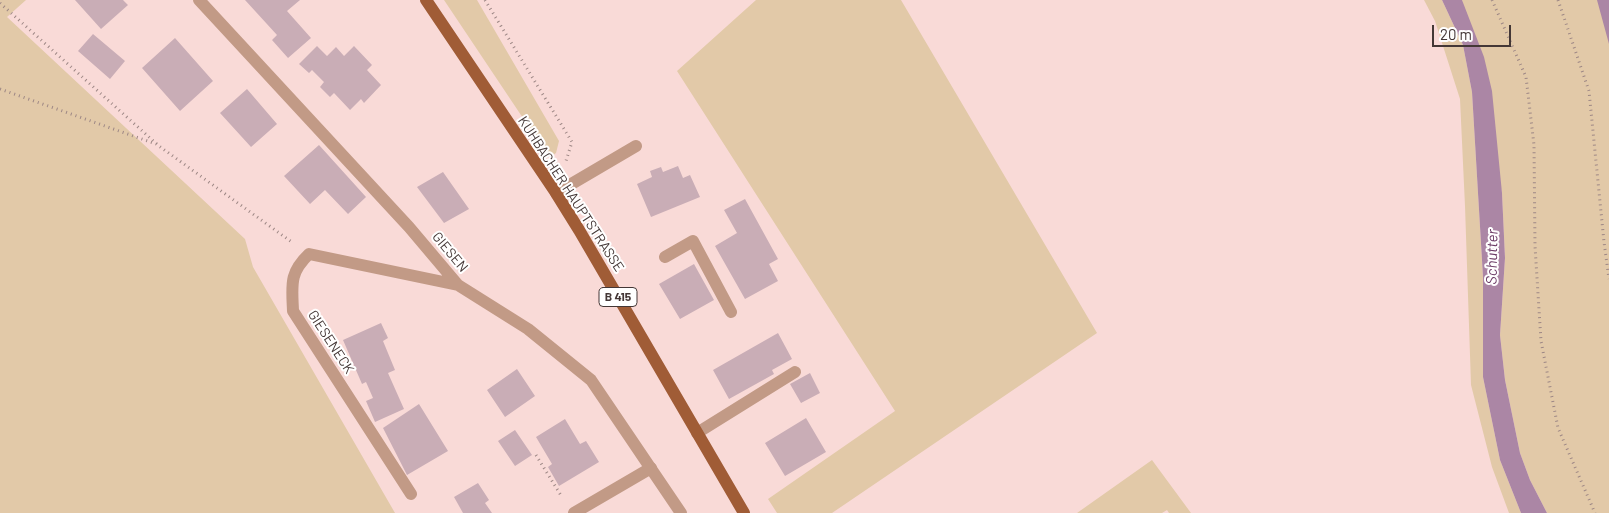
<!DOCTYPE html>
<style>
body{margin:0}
#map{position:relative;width:1609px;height:513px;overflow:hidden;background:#f9dad7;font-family:Barlow,sans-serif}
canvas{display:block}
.scale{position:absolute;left:1432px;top:25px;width:79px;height:22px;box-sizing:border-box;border:2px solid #443736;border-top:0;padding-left:6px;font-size:15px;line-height:18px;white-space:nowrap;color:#443736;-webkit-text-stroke:4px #fff;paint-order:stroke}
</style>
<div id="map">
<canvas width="1609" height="513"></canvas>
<div class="scale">20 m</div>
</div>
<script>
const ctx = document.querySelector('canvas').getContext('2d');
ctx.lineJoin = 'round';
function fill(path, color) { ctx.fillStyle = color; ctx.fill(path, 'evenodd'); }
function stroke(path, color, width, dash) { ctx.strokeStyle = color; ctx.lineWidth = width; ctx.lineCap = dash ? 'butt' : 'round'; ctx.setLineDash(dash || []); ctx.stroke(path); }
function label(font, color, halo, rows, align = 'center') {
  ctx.font = font + ' Barlow,sans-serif'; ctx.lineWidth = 4; ctx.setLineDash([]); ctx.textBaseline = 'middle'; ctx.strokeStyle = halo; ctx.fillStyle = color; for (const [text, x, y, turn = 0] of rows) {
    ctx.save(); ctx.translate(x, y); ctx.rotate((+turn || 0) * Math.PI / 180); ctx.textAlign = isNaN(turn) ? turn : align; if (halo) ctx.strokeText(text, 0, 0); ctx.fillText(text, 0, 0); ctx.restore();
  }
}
fill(new Path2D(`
 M0,0h26l-19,17 238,222 8,28 142,246h-395z
 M444,0h33l82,141 -3,12 -4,3 -9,-8z
 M756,0h145l196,333 -265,180h-55l-9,-14 127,-88 -218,-340z
 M1424,0h18l21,45 9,47 11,185v100l17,83 21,53h-12l-17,-46 -21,-82 -6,-179 -5,-107 -25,-78z
 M1462,0h147v513h-62l-17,-33 -10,-27 -15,-73 -5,-45 5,-77 -3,-65z
 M1152,460l39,53h-22l-2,-3 -5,3h-85z`), '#e2c9a8');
fill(new Path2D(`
 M1442,0h20l22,57 8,34 10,102 3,65 -5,77 5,45 15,73 10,27 17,33h-26l-21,-53 -17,-83v-100l-11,-185 -9,-47z
 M1597,0h12v44z`), '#ab86a5');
fill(new Path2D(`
 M75,0h48l5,5 -27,24z
 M245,0h55l-13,11 24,27 -23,20 -16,-18 5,-5z
 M93,34l32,27 -15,18 -32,-28z
 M175,38l38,43 -33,30 -38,-43z
 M317,46l10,10 9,-9 8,9 10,-10 18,19 -5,5 14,15 -17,18 -3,-4 -11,11 -16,-17 -4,4 -10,-10 4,-5 -12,-12 -3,3 -10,-9z
 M247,89l30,35 -26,23 -31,-34z
 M319,145l47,52 -18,17 -23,-24 -15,14 -26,-28z
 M678,166l5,12 7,-3 10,22 -49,20 -14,-33 15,-7 -2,-6 11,-4 2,5z
 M443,172l26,37 -25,14 -27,-36z
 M745,199l33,60 -9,5 9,17 -33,18 -30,-53 22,-13 -13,-23z
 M694,264l20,36 -34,19 -21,-35z
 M381,323l7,15 -5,3 12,29 -7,3 16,36 -29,13 -9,-21 7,-3 -7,-16 -4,2 -19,-44z
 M778,333l14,26 -20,11 2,4 -45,25 -16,-29z
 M517,369l18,27 -30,21 -18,-27z
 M810,373l10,20 -19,10 -11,-19z
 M419,404l29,47 -41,24 -24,-47z
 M806,418l20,34 -41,24 -20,-33z
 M565,419l15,25 6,-3 13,21 -40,24 -11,-19 4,-3 -16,-27z
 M515,430l17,25 -17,11 -17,-25z
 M478,483l11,17 -4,3 7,10h-29l-9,-16z`), '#c9adb6');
stroke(new Path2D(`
 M485,0l87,142 -7,22
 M1492,0l34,77 8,68 1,101 6,95 17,87 37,85
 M1558,0l31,91 15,151 5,37
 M0,3l159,143 134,97
 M0,89l156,55
 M536,455l26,42`), '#9d8785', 3, [1, 4]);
stroke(new Path2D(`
 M556,193l80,-47
 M665,257l28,-16 38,71
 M697,433l98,-61
 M574,513l77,-45`), '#c29a86', 12);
stroke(new Path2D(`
 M199,0l210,227 49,58 70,44 63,51 90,133
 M411,494l-118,-183c-1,-26 -4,-38 16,-57l149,31`), '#c29a86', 12);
stroke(new Path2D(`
 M426,0l130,193 23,37 165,283`), '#a05c36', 12);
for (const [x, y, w] of [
 [618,297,38]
]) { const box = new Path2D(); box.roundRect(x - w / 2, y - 9.5, w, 19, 4); ctx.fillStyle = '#fff'; ctx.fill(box); stroke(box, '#443736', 1); }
label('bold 12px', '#443736', null, [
 ["B 415",618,297]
]);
label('14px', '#443736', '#fff', [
 ["KUHBACHER HAUPTSTRASSE",571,194,57],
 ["GIESEN",450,252,50],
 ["GIESENECK",331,342,57]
]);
label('italic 15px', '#6a3964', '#fff', [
 ["Schutter",1492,257,-89]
]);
</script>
